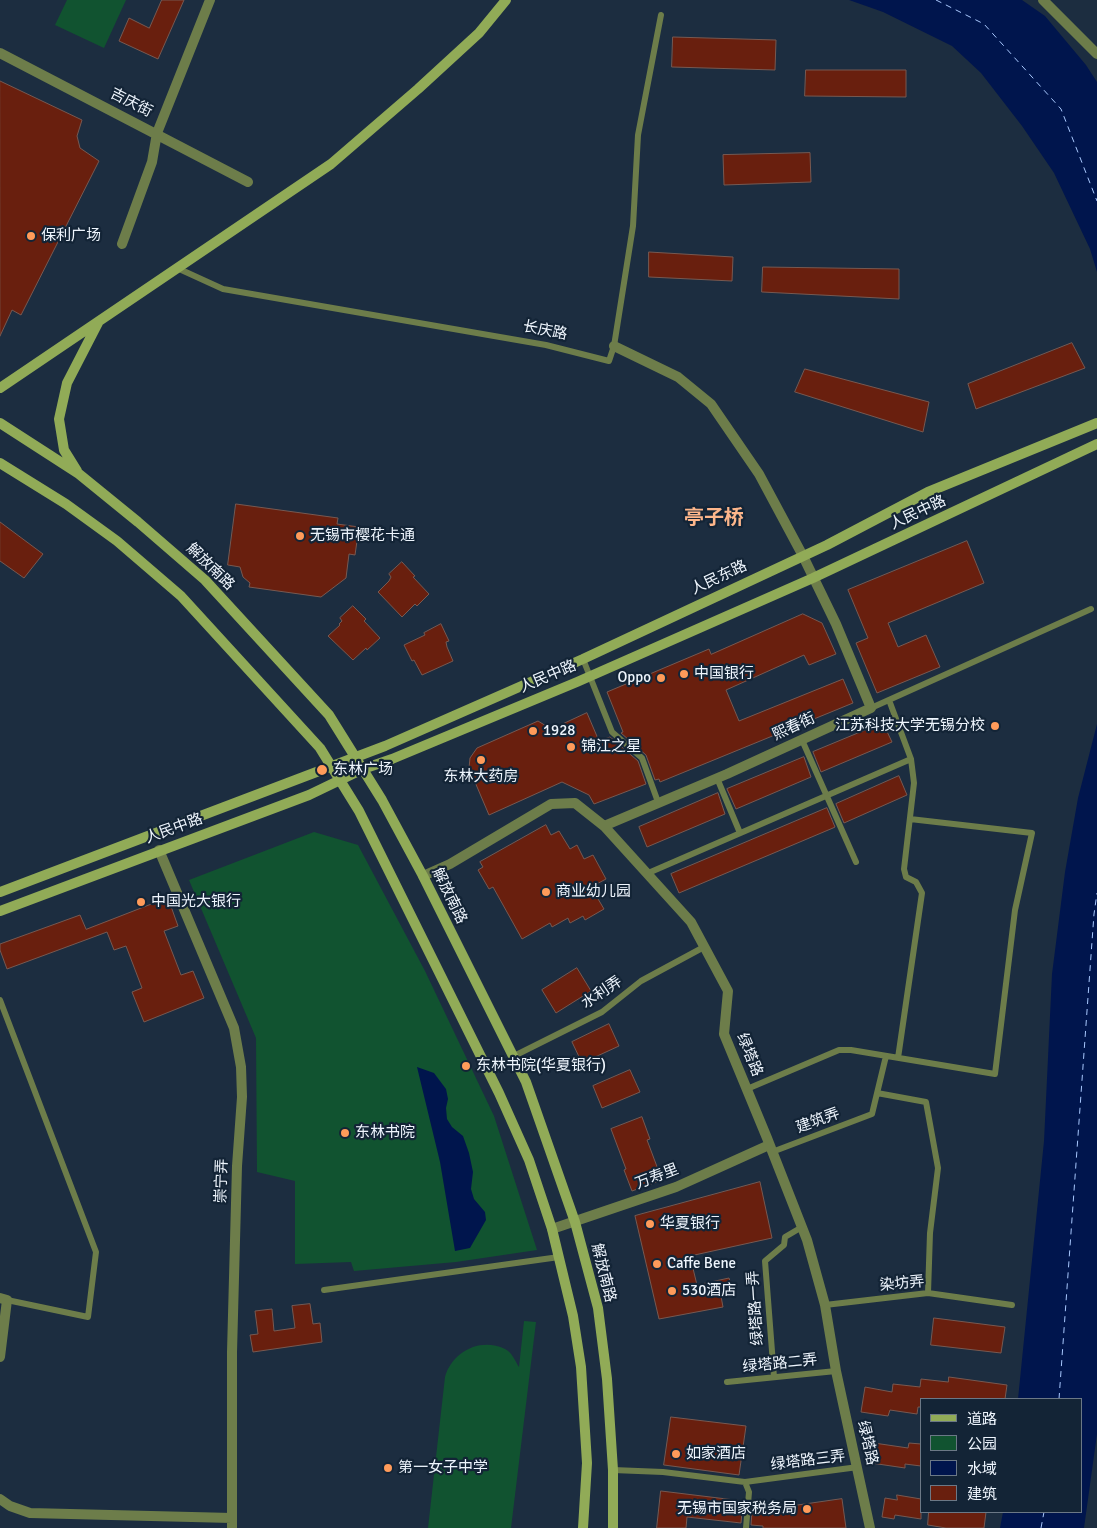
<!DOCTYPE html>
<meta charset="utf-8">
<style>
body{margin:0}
#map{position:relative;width:1097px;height:1528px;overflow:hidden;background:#1c2d40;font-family:Signika,"Noto Sans SC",sans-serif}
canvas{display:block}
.legend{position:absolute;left:920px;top:1398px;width:162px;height:115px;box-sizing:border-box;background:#132436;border:1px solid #6b7886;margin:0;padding:6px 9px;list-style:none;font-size:15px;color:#eef5fd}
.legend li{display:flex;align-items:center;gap:10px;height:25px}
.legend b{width:25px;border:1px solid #6b7886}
</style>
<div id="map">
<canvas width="1097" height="1528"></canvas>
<ul class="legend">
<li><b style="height:6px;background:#91ab57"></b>道路</li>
<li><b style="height:14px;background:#115330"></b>公园</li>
<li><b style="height:14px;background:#00154d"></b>水域</li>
<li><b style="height:14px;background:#691f0e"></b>建筑</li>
</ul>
</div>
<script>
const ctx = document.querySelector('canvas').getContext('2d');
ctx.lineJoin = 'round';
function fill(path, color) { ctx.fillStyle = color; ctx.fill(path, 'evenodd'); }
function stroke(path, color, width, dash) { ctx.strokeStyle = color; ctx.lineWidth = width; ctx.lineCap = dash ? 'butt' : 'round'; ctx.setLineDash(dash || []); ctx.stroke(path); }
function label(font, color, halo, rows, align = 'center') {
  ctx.font = font + ' Signika,"Noto Sans SC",sans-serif'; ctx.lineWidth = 4.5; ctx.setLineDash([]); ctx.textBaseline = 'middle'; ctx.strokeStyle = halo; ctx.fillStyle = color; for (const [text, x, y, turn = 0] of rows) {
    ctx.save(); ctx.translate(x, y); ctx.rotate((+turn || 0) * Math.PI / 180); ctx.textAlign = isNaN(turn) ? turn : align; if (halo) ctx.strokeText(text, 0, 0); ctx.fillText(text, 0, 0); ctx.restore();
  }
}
fill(new Path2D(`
 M67,0h59l-22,48 -49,-23z
 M314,832l44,13 67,126 69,145 43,134 -81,12 -102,9 -3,-9 -56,2v-83l-38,-9 -1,-134 -67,-158z
 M524,1321l12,1 -25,206h-83l17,-151c7,-25 35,-40 60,-28 7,3 10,12 14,18z`), '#115330');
fill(new Path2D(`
 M849,0h173l23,16 41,49 11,17v190l-7,-23 -36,-76 -32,-47 -41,-53 -29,-27 -69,-34z
 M1097,724v710l-13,94h-84l3,-16h78v-113h-63l26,-258 8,-167 13,-102 13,-74z
 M417,1067l17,6 12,16 2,10 -2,9 1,11 5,8 11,9 6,17 4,19 -2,17 3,10 11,13 1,8 -16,28 -15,3 -15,-89z`), '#00154d');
stroke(new Path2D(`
 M936,0l48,24 77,85 36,92
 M1059,1399l35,-485 3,-21
 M1041,1528l3,-16`), '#a8c8fe', 1, [6, 5]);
const building = new Path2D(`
 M162,0h22l-26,59 -39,-18 10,-23 20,10z
 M673,37l103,3 -1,30 -103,-3z
 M806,70h100v27l-101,-1z
 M0,81l82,39 -5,16 3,12 19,13 -78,154 -9,-5 -12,26z
 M810,153l1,29 -87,3 -1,-30z
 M649,252l84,5 -1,24 -83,-4z
 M763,267l136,2v30l-137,-7z
 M1072,343l13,25 -109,41 -8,-25z
 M805,369l124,33 -6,30 -128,-40z
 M236,504l102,14 -1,6 22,3 -4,28 -6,-1 -3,24 -25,19 -72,-10 1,-4 -7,-6 -3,-10 -12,-2z
 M0,522l43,32 -19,24 -24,-17z
 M967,541l17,42 -96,40 10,24 28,-12 14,32 -63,26 -21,-50 12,-5 -20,-48z
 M402,562l13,14 -2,1 16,17 -12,12 -2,-2 -13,13 -24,-25 11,-11 2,-4 -2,-3z
 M353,606l13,13 -2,2 16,17 -13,12 -1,-2 -13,12 -25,-24 12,-11 -1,-1 3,-3 -2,-3z
 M803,614l19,9 14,31 -27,11 -5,-10 -78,35 13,31 104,-42 10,24 -193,79 -1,-3 -4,1 -9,-25 -25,-22 2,-1 -16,-40 102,-43 2,5z
 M441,624l8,17 -3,1 1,5 6,14 -31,14 -8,-15 -2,1 -8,-16 21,-10 -1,-2z
 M587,713l12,28 11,-4 28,24 8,23 -52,20 -5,-9 -27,-13 -73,33 -20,-47 1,-10 7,-10 61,-27 13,8z
 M883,723l9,19 -71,30 -8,-20z
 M804,757l7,20 -75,32 -9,-20z
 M899,776l8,19 -63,28 -8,-19z
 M718,793l7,21 -78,33 -8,-20z
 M827,808l8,19 -2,1 -154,65 -8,-19z
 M546,825l5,10 8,-4 11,18 7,-4 7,14 9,-4 13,24 -15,8 13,22 -19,11 -2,-4 -13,7 -2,-5 -16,9 -2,-4 -28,16 -29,-52 -4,2 -11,-19 5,-3 -3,-5z
 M168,898l10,28 -14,5 17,44 12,-4 11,27 -60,24 -12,-30 10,-4 -16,-42 -12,4 -7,-18 -100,37 -7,-19v-6l80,-29 6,14z
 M577,968l14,23 -35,22 -14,-23z
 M609,1024l10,22 -37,17 -10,-21z
 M630,1070l10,22 -38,16 -9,-22z
 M642,1117l8,22 -3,1 15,40 -30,11 -8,-21 2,-1 -15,-40z
 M760,1182l12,56 -82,18 7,29 32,-7 3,10 -12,3 3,16 -64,12 -24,-103z
 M310,1304l3,20 7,-1 2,19 -69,10 -3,-17 8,-1 -3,-23 17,-2 2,22 21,-3 -3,-22z
 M934,1318l71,9 -4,26 -70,-8z
 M949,1377l58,8 -2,14h-84v8h-3l-1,7 -27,-4 -2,6 -27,-4 4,-25 27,5 1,-8 27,3 1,-8 27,3z
 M671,1417l75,9 -7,49 -75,-10z
 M874,1443l34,5 1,-5 12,1v22l-16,-2v4l-34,-5z
 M661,1491l82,10 -2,22 -54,-6 -1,11h-29z
 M897,1495l24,4v20l-26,-4 -1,4 -12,-2 3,-19 12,2z
 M842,1499l4,29h-83v-2l-12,-1 1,-13z
 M929,1512h57l-2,16h-38l-18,-3z`);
fill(building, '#691f0e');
stroke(building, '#775951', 1);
stroke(new Path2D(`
 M177,268l46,21 323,56 63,16 5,-15 19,-120 5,-91 23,-120
 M583,659l29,73 30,26 16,44
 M889,700l22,59 3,24 -10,86 2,8 10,5 6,11 -24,165
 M871,708l220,-99
 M802,740l54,122
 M717,778l23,55
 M646,874l265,-115
 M0,1000l96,252 -8,65 -81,-17
 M512,1057l90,-45 39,-31 63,-34
 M747,1089l92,-39h12l144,24 20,-164 17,-77 -122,-14
 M877,1093l49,9 12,66 -8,65 -2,60
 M772,1152l100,-38 14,-58
 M324,1290l235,-33
 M825,1305l103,-12 84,12
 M774,1377l-9,-116 19,-16 1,-8 17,-10
 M727,1382l109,-11
 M613,1470l50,2 82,10 113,-15
 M745,1482l4,10 -3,36`), '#6d7d4a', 6);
stroke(new Path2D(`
 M0,53l248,129
 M122,244l30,-82 5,-29 53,-133
 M604,826l123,-52 144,-66 -35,-84 -33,-68 -44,-82 -48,-70 -33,-27 -64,-31
 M159,850l75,178 7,39 1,30 -5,69 -5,186v176
 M423,876l27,-12 101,-60 24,-1 29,23 87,96 37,69 -4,43 43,104 40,102 18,65 11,66 34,157
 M552,1229l124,-42 93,-42
 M0,1298l7,2 -7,57
 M0,1499l10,7 20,7 202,5`), '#6d7d4a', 10);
stroke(new Path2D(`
 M1043,0l54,54`), '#6d7d4a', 10);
stroke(new Path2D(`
 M0,388l331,-224 87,-75 61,-56 27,-33
 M0,423l79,51 59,48 67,58 124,135 53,85 41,76 103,206 49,140 23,86 9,71 6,91v58
 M0,463l66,41 51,37 64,55 139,152 39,63 140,282 30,67 23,69 21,87 8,51 6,96 -4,65
 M77,471l-13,-21 -5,-31 8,-36 32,-62
 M0,892l385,-146 198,-87 244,-114 101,-53 169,-69
 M0,911l309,-116 54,-26 29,-10 185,-77 236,-104 284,-134`), '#91ab57', 10);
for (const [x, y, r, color] of [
 [31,236,5,"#ff9b5a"],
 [300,536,5,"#ff9b5a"],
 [684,674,5,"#ff9b5a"],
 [661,678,5,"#ff9b5a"],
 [995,726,5,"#ff9b5a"],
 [533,731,5,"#ff9b5a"],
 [571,747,5,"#ff9b5a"],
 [481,760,5,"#ff9b5a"],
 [322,770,6,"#ff9b5a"],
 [546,892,5,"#ff9b5a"],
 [141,902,5,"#ff9b5a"],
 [466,1066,5,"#ff9b5a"],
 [345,1133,5,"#ff9b5a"],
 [650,1224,5,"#ff9b5a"],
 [657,1264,5,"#ff9b5a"],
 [672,1291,5,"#ff9b5a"],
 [676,1454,5,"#ff9b5a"],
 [388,1468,5,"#ff9b5a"],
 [807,1509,5,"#ff9b5a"]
]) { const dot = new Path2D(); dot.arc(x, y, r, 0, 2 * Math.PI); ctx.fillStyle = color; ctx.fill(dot); stroke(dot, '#132436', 2); }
label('15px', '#eef5fd', '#132436', [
 ["吉庆街",131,103,27],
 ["长庆路",545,331,11],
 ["人民中路",918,513,-25],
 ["解放南路",210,567,44],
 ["人民东路",719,578,-25],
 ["人民中路",548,677,-23],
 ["熙春街",794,727,-25],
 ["人民中路",174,829,-20],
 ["解放南路",449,896,64],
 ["水利弄",602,993,-34],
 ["绿塔路",749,1055,68],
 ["建筑弄",818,1121,-20],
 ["万寿里",657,1177,-21],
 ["崇宁弄",222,1181,-88],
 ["解放南路",603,1273,76],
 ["染坊弄",902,1284,-5],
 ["绿塔路一弄",756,1308,-94],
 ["绿塔路二弄",780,1364,-6],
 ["绿塔路",867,1443,77],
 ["绿塔路三弄",808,1461,-7]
]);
label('15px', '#eef5fd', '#132436', [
 ["保利广场",41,236],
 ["无锡市樱花卡通",310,536],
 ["中国银行",694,674],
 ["Oppo",651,678,"right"],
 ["江苏科技大学无锡分校",985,726,"right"],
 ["1928",543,731],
 ["锦江之星",581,747],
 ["东林广场",333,770],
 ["东林大药房",481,777,"center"],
 ["商业幼儿园",556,892],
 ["中国光大银行",151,902],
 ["东林书院(华夏银行)",476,1066],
 ["东林书院",355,1133],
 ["华夏银行",660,1224],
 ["Caffe Bene",667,1264],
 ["530酒店",682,1291],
 ["如家酒店",686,1454],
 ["第一女子中学",398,1468],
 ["无锡市国家税务局",797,1509,"right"]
], 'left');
label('bold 20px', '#fdb68b', '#132436', [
 ["亭子桥",714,519]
]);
</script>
